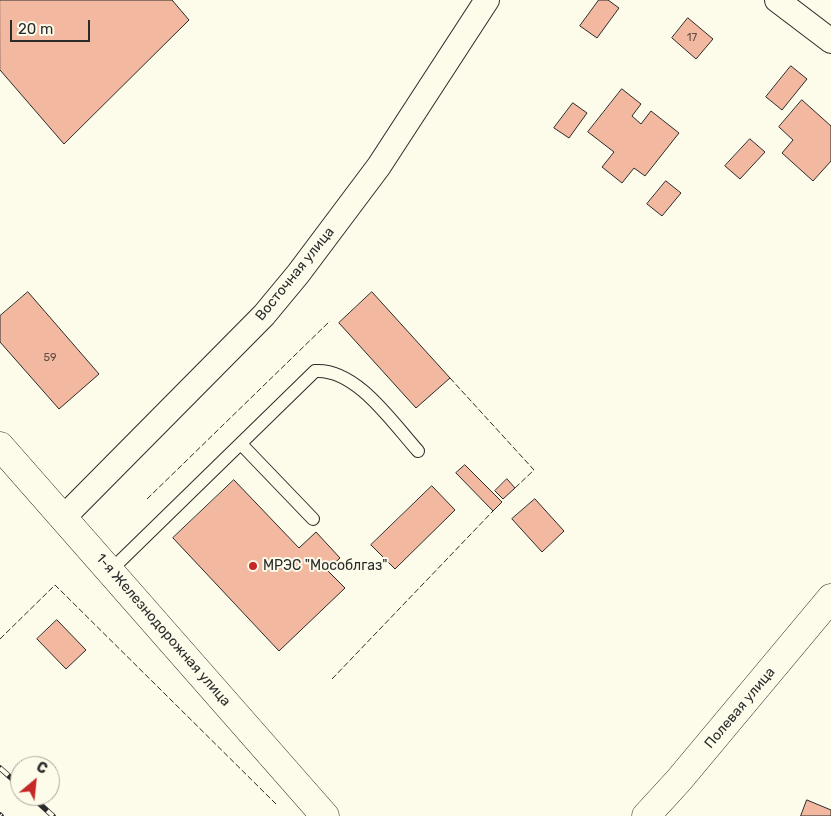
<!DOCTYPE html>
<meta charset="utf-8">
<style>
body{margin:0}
#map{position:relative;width:831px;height:816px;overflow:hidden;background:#fdfbea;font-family:Rubik,sans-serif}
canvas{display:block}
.north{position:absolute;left:10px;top:756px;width:50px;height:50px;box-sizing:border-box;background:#fdfbea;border:1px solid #a9a89e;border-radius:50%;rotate:28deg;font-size:14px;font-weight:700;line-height:20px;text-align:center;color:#2b2b2b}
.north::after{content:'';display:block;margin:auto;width:18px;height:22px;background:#c62828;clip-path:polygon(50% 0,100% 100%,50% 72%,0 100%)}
.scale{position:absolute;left:10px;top:20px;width:80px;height:22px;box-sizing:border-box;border:2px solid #2b2b2b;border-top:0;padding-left:6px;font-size:15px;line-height:18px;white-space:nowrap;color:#2b2b2b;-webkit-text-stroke:4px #fdfbea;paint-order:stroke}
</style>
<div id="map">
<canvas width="831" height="816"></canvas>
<div class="north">С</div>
<div class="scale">20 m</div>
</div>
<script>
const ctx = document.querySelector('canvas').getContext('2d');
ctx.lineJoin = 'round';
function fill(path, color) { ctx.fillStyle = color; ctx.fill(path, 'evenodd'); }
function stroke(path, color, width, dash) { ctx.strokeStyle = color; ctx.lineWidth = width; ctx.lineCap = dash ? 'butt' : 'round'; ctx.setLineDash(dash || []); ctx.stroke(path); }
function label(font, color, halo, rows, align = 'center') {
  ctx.font = font + ' Rubik,sans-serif'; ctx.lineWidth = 4; ctx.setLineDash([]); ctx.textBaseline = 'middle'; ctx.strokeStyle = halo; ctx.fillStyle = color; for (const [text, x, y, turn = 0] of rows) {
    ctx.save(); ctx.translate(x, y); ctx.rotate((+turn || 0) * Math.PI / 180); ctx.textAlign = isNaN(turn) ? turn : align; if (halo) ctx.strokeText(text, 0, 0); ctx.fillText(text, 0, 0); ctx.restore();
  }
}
const building = new Path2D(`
 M0,0h172l17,20 -125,124 -64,-74z
 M599,0h9l11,8 -22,30 -17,-12z
 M688,18l25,21 -17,20 -24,-21z
 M791,66l16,13 -25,31 -16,-13z
 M622,89l19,15 -9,12 9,8 10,-13 28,22 -34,43 -11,-8 -12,15 -20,-16 12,-15 -26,-20z
 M802,100l29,26v35l-18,20 -31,-28 11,-13 -14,-13z
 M573,103l14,10 -18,25 -15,-10z
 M750,139l15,13 -25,27 -15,-13z
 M666,181l15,12 -19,23 -15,-12z
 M28,292l71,82 -40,35 -59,-67v-26z
 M372,292l78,86 -34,30 -77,-85z
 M465,465l37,37 -9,9 -37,-38z
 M507,479l8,9 -12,11 -8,-8z
 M234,480l65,68 17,-16 24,26 -13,12 18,18 -66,63 -106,-113z
 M432,486l23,24 -60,59 -24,-24z
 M535,499l29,32 -22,21 -30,-33z
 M57,620l29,30 -20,19 -29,-30z
 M807,800l24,10v6h-30z`);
fill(building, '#f2b8a0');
stroke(building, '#2b2b2b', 1);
const service = new Path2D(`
 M241,444l72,75
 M111,570l204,-199c41,-3 77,51 103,80`);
const minor = new Path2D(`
 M777,0l54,41
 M64,517l200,-202 34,-41 81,-108 108,-166`);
const secondary = new Path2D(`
 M0,446l325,370
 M646,816l33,-36 152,-182`);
stroke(service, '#2b2b2b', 14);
stroke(minor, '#2b2b2b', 26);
stroke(secondary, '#2b2b2b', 29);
stroke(service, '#fdfbea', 12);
stroke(minor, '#fdfbea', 24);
stroke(secondary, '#fdfbea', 28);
const rail = new Path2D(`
 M0,768l20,18
 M31,796l22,20
 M0,815l1,1`);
stroke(rail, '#2b2b2b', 5.5);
stroke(rail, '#fdfbea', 4, [11]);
stroke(new Path2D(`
 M450,378l84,92 -19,18
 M147,499l183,-178
 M0,639l55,-54 221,219
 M332,679l161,-168`), '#2b2b2b', 1, [6, 2.5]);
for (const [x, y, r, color] of [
 [253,566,5,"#c62828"]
]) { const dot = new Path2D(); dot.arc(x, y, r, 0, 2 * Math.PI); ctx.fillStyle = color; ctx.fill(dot); stroke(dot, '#fdfbea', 2); }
label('11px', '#5d4e48', null, [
 ["17",692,38],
 ["59",50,358]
]);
label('14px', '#2b2b2b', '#fdfbea', [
 ["Восточная улица",295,274,-51],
 ["1-я Железнодорожная улица",163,630,49],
 ["Полевая улица",740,708,-50]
]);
label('14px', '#2b2b2b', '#fdfbea', [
 ["МРЭС \"Мособлгаз\"",263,566]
], 'left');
</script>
